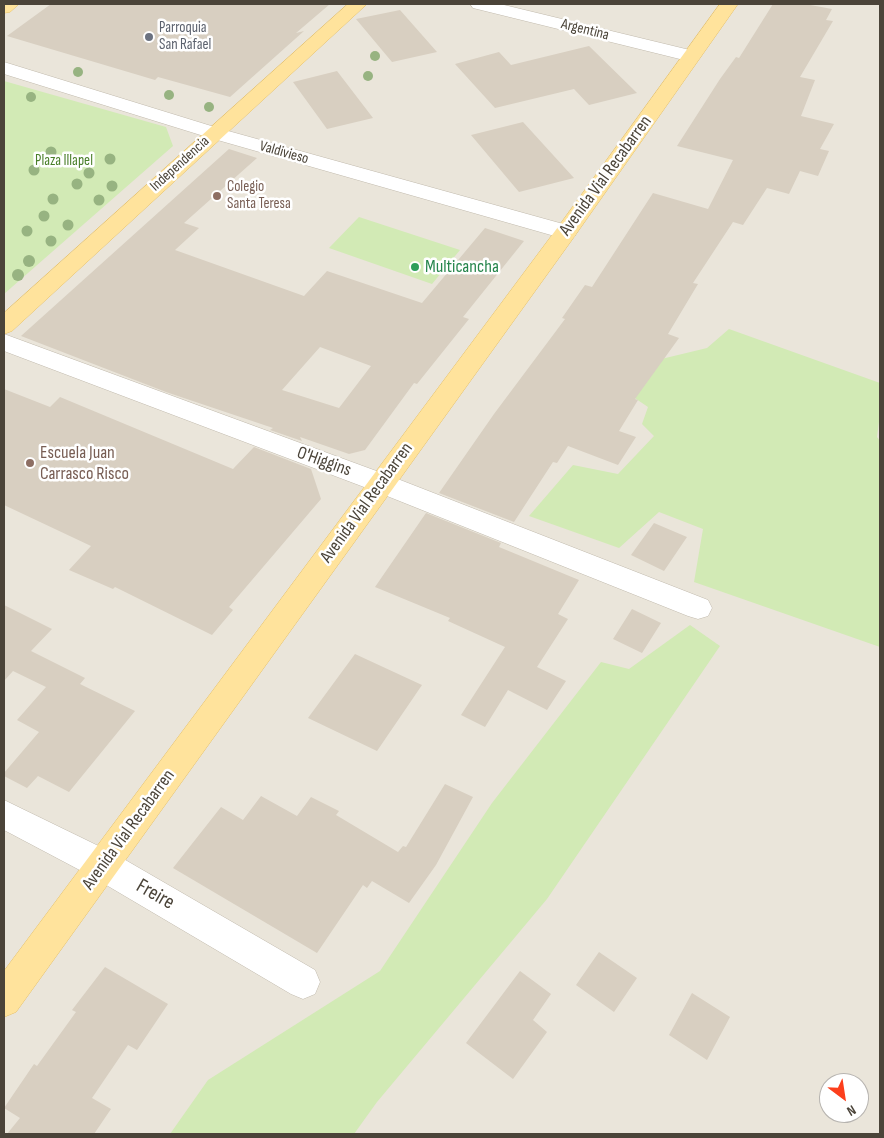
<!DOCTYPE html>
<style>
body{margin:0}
#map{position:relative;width:884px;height:1138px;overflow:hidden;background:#f6f3ec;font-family:"Sofia Sans Condensed",sans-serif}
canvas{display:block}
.frame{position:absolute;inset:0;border:5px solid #4b4439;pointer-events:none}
.north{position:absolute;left:819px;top:1073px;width:50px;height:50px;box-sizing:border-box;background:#fff;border:1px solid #b7b4b0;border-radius:50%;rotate:149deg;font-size:14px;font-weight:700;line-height:20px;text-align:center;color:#4b4439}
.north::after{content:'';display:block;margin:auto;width:18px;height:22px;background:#fc3f1d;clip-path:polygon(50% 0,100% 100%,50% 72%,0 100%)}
</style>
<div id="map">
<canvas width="884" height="1138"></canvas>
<div class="frame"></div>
<div class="north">N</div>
</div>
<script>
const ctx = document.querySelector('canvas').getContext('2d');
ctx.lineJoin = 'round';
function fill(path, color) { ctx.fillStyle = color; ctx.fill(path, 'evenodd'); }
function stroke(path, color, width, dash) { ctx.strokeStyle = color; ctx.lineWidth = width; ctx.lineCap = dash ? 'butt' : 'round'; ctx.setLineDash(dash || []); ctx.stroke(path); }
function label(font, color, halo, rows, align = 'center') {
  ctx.font = font + ' "Sofia Sans Condensed",sans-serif'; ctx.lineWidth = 5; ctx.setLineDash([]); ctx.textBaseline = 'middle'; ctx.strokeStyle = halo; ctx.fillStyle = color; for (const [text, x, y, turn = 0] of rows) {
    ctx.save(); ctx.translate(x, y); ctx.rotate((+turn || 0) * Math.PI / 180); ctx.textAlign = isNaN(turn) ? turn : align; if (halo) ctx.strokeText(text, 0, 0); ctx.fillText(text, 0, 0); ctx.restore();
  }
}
fill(new Path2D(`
 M4,4h876v1130h-876zM829,1083h30v30h-30z`), '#eae5da');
fill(new Path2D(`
 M4,81l162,46 7,19 -169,148z
 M359,217l101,33 -28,34 -103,-36z
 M729,329l151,54v31l-3,23 3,4v206l-186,-65 9,-53 -44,-17 -40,36 -90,-32 44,-51 45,9 36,-38 -12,-12 6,-17 -40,-27 16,-12 83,-20z
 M690,625l30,21 -173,253 -170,203 -23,32h-184l38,-54 172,-109 112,-168 109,-141 28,7z`), '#d2eab5');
fill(new Path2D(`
 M51,4h279l-34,29 8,-2 -74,66 -72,-20 -3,3 -148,-44z
 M773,4h32l27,5 -6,11 7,1 -33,56 15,3 -14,36 33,8 -14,25 9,2 -11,25 -18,-5 -11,23 -22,-6 -24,37 -10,-3 -40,61 5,1 -30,50 11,4 -44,61 3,1 -19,31 17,6 -18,28 -50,-19 -11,17 -4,-1 -39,60 -75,-29 55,-79 71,-95 -3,-1 23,-33 7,2 61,-94 55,16 25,-49 -56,-14 43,-67 16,-22 3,1z
 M400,10l37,42 -45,10 -36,-43z
 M589,46l48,47 -48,12 -15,-16 -79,19 -40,-44 44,-12 12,13z
 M337,71l36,47 -46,11 -34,-47z
 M523,122l51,56 -55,14 -48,-57z
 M229,149l28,9 -73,65 15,5 -24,22 129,46 23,-25 95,32 63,-75 39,13 -61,76 6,2 -52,65 -3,-1 -49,67 -16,4 -49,-17 2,4 -32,-11 3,-2 -107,-36 -145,-56zM320,347l51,19 -32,42 -57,-18z
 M4,389l46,18 10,-10 173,72 21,-22 57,22 10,30 -92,108 4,3 -21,25 -97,-48 -2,2 -44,-19 22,-24 -87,-41z
 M426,513l75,30 -2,4 80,33 -21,34 10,5 -31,48 29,14 -19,29 -39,-20 -23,37 -24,-12 44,-68 -57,-26 2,-3 -75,-31z
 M654,523l33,14 -23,34 -33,-16z
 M4,605l48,24 -21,22 54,27 -5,6 55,27 -66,81 -31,-16 -11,12 -23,-12v-3l35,-41 -22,-12 29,-33 -33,-16 -9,10z
 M632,609l29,14 -19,30 -29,-14z
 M355,654l67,31 -45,66 -69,-33z
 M445,784l28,13 -37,68 -27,38 -37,-22 -5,7 -4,-3 -46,68 -144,-85 48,-61 22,13 18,-24 36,20 14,-19 28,14 -3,4 62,37 5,-6 3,1z
 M599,952l38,26 -23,34 -38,-27z
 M105,967l63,37 -31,46 -9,-5 -36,53 19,11 -17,25h-87l13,-16 -16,-10 30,-44 3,2 39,-54 -4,-2z
 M520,971l31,23 -18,26 14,12 -34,47 -47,-36z
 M692,993l38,24 -23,43 -38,-25z`), '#d8cfc1');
const minor = new Path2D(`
 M470,4h30l198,48 3,4 -3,4 -6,2 -219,-54z
 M4,62l217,67 353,98 3,5 -3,5 -8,2 -8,-2 -351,-100 -203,-63z
 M4,334l386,142 318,124 4,8 -4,8 -10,3 -10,-3 -316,-126 -368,-139z
 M4,800l111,54 200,116 5,12 -5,12 -12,5 -12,-5 -200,-118 -87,-46z`);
const major = new Path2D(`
 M4,4h15l-9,8 -6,1z
 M348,4h19l-355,327 -8,3v-21z
 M720,4h18l-164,233 -558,775 -12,5v-46l554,-744z`);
stroke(minor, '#c2bbae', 1);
stroke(major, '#e6c16a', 1);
fill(minor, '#fff');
fill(major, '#ffe39c');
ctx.fillStyle = '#97b381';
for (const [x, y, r] of [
 [375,56,5],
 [78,72,5],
 [368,76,5],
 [169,95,5],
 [31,97,5],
 [209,107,5],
 [51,152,5.5],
 [110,159,5.5],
 [34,170,5.5],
 [89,173,5.5],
 [77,184,5.5],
 [112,186,5.5],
 [53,199,5.5],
 [99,200,5.5],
 [44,216,5.5],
 [68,225,5.5],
 [27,231,5.5],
 [51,241,5.5],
 [29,261,6],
 [18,275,6]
]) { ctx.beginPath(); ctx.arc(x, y, r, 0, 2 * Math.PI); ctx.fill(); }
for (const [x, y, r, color] of [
 [149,37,5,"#6b7280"],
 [217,196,5,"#8d6e63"],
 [415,267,5,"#2e9e5b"],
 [30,463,5,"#8d6e63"]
]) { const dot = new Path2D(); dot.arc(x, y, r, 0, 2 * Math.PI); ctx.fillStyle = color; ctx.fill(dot); stroke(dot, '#fff', 2); }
label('15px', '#5b616d', '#fff', [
 ["Parroquia",159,28],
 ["San Rafael",159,45]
], 'left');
label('15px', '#4b4439', '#fff', [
 ["Argentina",585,30,14],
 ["Valdivieso",284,153,16],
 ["Independencia",180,164,-42]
]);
label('15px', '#4a7f2a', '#fff', [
 ["Plaza Illapel",64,161]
]);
label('15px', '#785e54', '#fff', [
 ["Colegio",227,187],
 ["Santa Teresa",227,204]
], 'left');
label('18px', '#4b4439', '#fff', [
 ["Avenida Vial Recabarren",606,176,-54],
 ["O'Higgins",324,462,20],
 ["Avenida Vial Recabarren",367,503,-54],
 ["Avenida Vial Recabarren",129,830,-54]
]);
label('18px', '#27864d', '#fff', [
 ["Multicancha",425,267]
], 'left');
label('18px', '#785e54', '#fff', [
 ["Escuela Juan",40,453],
 ["Carrasco Risco",40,474]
], 'left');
label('21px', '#4b4439', '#fff', [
 ["Freire",155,895,30]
]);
</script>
